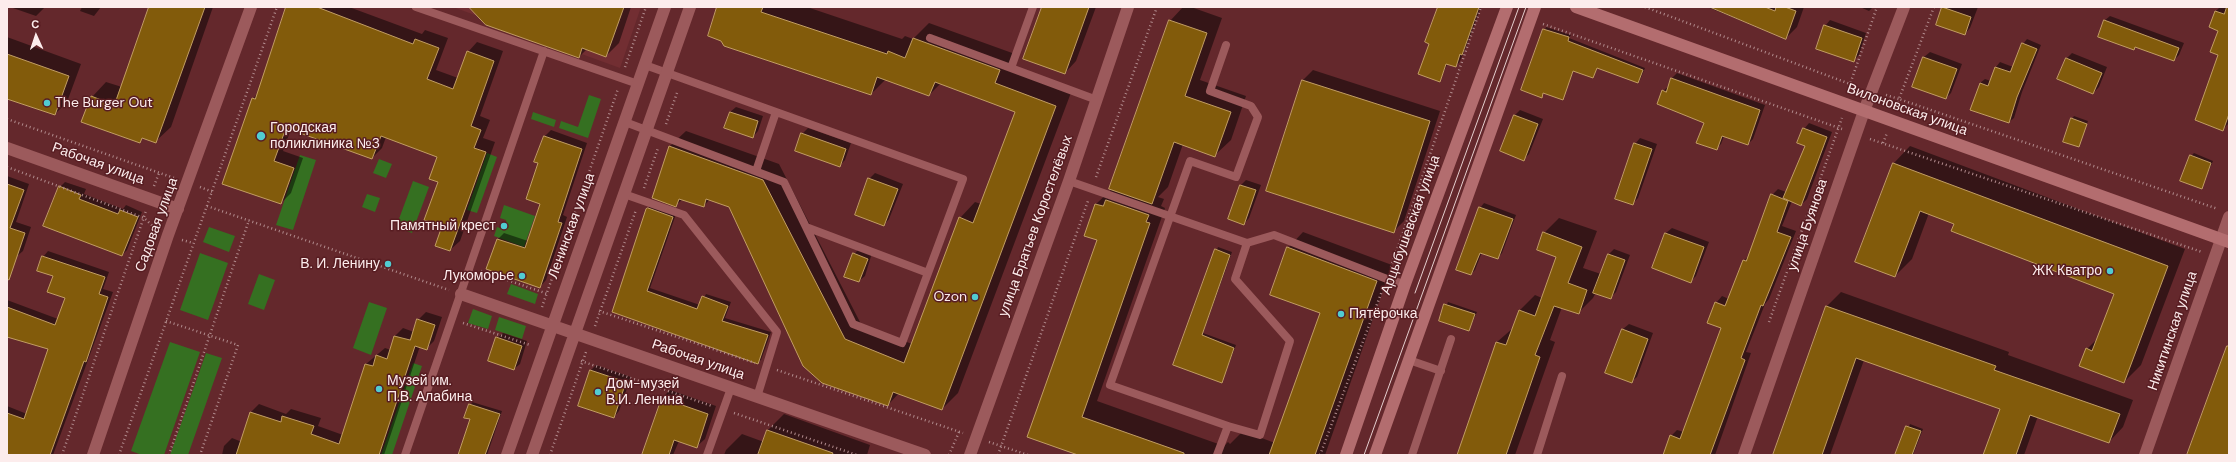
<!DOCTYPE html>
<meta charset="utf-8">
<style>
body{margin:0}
#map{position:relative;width:2236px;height:462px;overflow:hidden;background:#64282c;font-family:"DM Sans",sans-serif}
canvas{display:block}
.frame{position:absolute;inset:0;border:8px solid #fcecec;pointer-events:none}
.north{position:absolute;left:16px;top:16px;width:40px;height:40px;-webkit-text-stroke:3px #581d22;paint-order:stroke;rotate:357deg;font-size:11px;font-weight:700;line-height:16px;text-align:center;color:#fcecec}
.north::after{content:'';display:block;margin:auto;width:14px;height:18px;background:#fcecec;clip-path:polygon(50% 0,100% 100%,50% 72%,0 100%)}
</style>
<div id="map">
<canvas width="2236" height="462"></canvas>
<div class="frame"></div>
<div class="north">С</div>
</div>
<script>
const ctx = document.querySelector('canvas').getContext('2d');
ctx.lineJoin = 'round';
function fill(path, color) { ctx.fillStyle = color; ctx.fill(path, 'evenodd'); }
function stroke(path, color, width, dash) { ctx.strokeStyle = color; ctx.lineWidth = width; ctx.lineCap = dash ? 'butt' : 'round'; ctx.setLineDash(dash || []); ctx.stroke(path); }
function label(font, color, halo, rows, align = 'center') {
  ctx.font = font + ' "DM Sans",sans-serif'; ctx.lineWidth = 3; ctx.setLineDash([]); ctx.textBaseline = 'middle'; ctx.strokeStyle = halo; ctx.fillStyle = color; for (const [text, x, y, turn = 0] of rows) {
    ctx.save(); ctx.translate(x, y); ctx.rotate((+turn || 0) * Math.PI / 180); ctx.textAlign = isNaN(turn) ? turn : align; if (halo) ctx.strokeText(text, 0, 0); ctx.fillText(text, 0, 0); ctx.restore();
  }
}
fill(new Path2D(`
 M453,7h188l-21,61z`), '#722e32');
fill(new Path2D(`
 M589,95l12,4 -13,39 -29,-10 2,-7 17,6z
 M533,112l23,8 -2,7 -23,-8z
 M487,153l10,4 -20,56 -10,-3z
 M300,155l16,5 -23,70 -17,-5z
 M379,159l13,5 -6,14 -13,-5z
 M413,181l16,6 -17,46 -16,-6z
 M367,194l13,4 -5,14 -13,-5z
 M504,205l31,11 -11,31 -30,-11 3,-9 6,2 4,-3 -1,-6 -6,-2z
 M209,227l26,9 -6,16 -26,-10z
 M200,253l28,10 -20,57 -28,-10z
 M259,274l16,6 -11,30 -16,-6z
 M511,284l27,10 -3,10 -28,-10z
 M369,302l18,6 -16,47 -18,-7z
 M473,309l19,7 -4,13 -20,-6z
 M499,317l27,9 -4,13 -27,-9z
 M170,342l30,10 -36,103h-22l-11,-4z
 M206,353l16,5 -34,97h-18z
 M413,363l9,3 -30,89h-11z`), '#357021');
fill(new Path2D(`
 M10,7h35l-9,9z
 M82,7h19l-7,9 -14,-5z
 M150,7h63l-42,120 -15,14 -12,-4 -5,5 -47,-45 14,-15 16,5z
 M287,7h62l73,27 3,-4 23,8 -12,32 22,8 10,-26 9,-10 26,9 -23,65 10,4 -7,18 12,4 -35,99 -10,9 -7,-24 -4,-70 -53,-19 -4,11 -10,10 -81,-29 -8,22 20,7 -12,35 -10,10 -28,-104 4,-5z
 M471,7h160l-12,36 -13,13 -19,-7 -8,8z
 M719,7h88l95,32 3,-3 8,3 16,-16 86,31 -5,13 62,23 -114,303 -16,16 -43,-16 -11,12 -158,-199 -20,-7 -6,7 -21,-7 -7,6 -6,-59 16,-15 93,33 82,160 51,20 48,-126 15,-16 6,2 35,-93 -75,-28 -12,12 -43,-16 -15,15z
 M1041,7h55l-20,54 -11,12z
 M1183,7h8l31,11 -22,62 46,16 -15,44 -16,15 -32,-11 -15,43 -10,10 6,2 -3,7 4,2 -68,193 127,45 4,-4 2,2 13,-13 32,12 46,-130 -33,-65 15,-16 89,33 -67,190h-243l-53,-19 69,-196 -13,-5 11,-31 16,-15 58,-168z
 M1439,7h42l-16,43 -6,13 -4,3 -7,-3 -9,18 -8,-38z
 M1707,7h97l-7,20 -11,11z
 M1860,7h13l-4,4z
 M1943,7h35l-8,21 -5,6 -28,-10z
 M2220,7h9v116l-6,6 -4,-99 -9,-3 6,-16z
 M2110,16l74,27 -5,12 -5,5 -38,-14 -2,2 -30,-27z
 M1830,20l36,13 -7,22 -6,6 -28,-35z
 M1546,27l25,8 -2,3 76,30 -5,12 -2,2 -40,-15 -5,10 -19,-7 -12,28 -18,-6 -3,4 -19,-6z
 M7,37l74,27 -14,38 -12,12 -48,-16z
 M2027,39l14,6 -19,47 -8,26 -5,4 -29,-39 5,-4 6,2 5,-14 4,-5 13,5 10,-23z
 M1930,52l32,12 -11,29 -5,5 -33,-12 11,-29z
 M2072,53l35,14 -8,20 -6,6 -27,-34z
 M1313,70l127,41 -36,110 -10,10 -91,-151z
 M1677,73l88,32 -12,34 -5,5 -24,-8 -3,8 -5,5 -11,-27 -42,-31 6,-5 3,-8z
 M736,107l27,9 -5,15 -5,6 -23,-25z
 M1520,110l23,9 -14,35 -5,5 -9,-44z
 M2074,116l14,5 -10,25 -6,-27z
 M1809,123l23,9 -25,67 -6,6 -9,-4 -10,25 14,5 -27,68 -4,5 -19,48 5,1 -36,102h-51l7,-19 6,-6 7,2 39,-105 -7,-24 6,-7 7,3 15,-38 5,-6 23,-60 6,-6 8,3 20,-47 -2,-16zM1717,302l13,5v2l-13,-5z
 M808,128l43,15 -6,17 -5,5 -38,-31z
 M551,130l36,13 -24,72 4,2 -21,63 -6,7 -52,-19 10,-29 6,-6 24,8 14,-38 -3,-41 -4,-1 10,-25z
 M1640,138l17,6 -19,54 -6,6 3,-60z
 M1910,146l275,103 -44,116 -17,17 -37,-33 12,-12 16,-44 -186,-80 -17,46 -17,17 -1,-113z
 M2194,153l19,8 -12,27 -10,-32z
 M875,173l28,11 -14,35 -5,6 -15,-46z
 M7,176l22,8 -13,38 15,5 -8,24 -7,6 -9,-3z
 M1246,180l15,5 -12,33 -5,6 -15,-5 12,-34z
 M65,182l21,7 -2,5 39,15 3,-4 16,7 -15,38 -5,5 -62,-68z
 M1484,203l32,12 -14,38 -4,5 -16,-6 -7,18 -4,4 9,-66z
 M650,206l26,8 -26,74 50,17 6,-11 25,8 -6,16 46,14 -10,28 -4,3 -144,-52 34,-101z
 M1559,218l38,13 -14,37 18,6 7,-19 6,-6 16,6 -14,37 -6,6 -14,-6 -3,6 -15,15 -16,-6 -12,33 5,2 -40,113h-57l39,-113 16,-14 7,-18 15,-15 7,3 15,-41 -13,-24z
 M1672,228l37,14 -13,34 -5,5 -37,-14 12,-34z
 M1218,247l14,5 -29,81 33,12 -14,37 -48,-17z
 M859,249l13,4 -7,23 -6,5 -5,-27z
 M48,251l61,21 -6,17 10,3 -60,163h-33l-13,-27v-22l20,8 22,-66 -42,-12v-36l51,19 8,-22 -23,-40z
 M1841,292l168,60 -1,3 125,45 -10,27 -14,15 -71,-26 -14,39h-40l17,-46 -137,-49 -34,95h-56l53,-149z
 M1448,302l29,10 -8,18 -29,-10z
 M426,312l16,5 -8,24 -8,8 -6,-3 -36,109h-162l2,-9 8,-8 10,4 9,-30 8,-8 27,10 5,-5 30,9 -3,8 25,9 23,-71 19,-16 6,2 4,-14 8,-8 11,4 4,-12z
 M1629,324l24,9 -16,44 -6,5 -25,-9 17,-44z
 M503,333l24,8 -7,23 -6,5 -17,-31z
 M596,365l35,12 -12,34 -5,6 -23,-47z
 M670,390l46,16 -11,33 -9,8 -17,-6 -6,14h-28l17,-57z
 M472,402l30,9 -15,44h-28l12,-36 -5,-2z
 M784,414l86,31 -3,10h-143l2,-5 16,-16 22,8 4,-12z
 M1910,424l13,5 -10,26h-17z`), '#0007');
const building = new Path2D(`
 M149,7h56l-49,136 -14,-5 -2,5 -59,-21 10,-26 23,9z
 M286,7h31l96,37 2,-5 24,9 -12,31 26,10 14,-38 27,10 -23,65 10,4 -7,18 12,4 -36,99 -15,-5 7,-20 -18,-6 14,-38 -9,-3 8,-22 -56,-21 -9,23 -86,-31 -12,33 20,7 -13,36 -59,-20 30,-86 3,1z
 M469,7h155l-18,50 -24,-9 -3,10 -93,-33z
 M717,7h46l-2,5 126,42 1,-3 17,7 8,-20 87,32 -5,13 61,23 -114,304 -49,-18 -5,14 -66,-23 -19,-17 -74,-159 -23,-8 -2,8 -25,-8 -3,8 -24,-9 17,-52 94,34 82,159 59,24 55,-146 14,6 42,-111 -80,-30 -6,14 -52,-19 -6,18 -147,-49 -3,-5 -13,-5z
 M1042,7h47l-24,67 -42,-15z
 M1438,7h41l-17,48 -2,-1 -4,13 -10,-3 -6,18 -22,-8 11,-30 -4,-2z
 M1710,7h55l10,4 1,-4h9l11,4 -10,28z
 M1942,7l29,10 -6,18 -29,-10z
 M2227,7h2v107l-6,17 -28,-11 23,-65 -8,-3 8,-21 -9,-4 6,-16 9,3z
 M1169,20l38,13 -22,63 46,16 -16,45 -41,-15 -22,62 -43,-15z
 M2104,20l75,28 -5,13 -39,-14 -1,3 -36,-13z
 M1824,25l38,13 -8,24 -38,-13z
 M1543,29l26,8 -1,4 75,29 -5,13 -41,-15 -4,10 -20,-7 -10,29 -20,-7 -1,5 -21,-8z
 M2022,43l15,6 -20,48 -8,26 -39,-13 10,-27 8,3 7,-19 15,5z
 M7,54l62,22 -14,39 -48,-16z
 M1923,57l34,12 -11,30 -34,-12z
 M2066,58l36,15 -9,21 -36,-15z
 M1671,78l89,32 -12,35 -26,-9 -5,14 -21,-7 8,-20 -47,-19 5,-14 4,2z
 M1302,80l128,41 -36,112 -128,-42z
 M730,112l28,9 -5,17 -29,-10z
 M1514,115l24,9 -14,37 -24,-10z
 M2071,118l16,6 -8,23 -16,-5z
 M1803,128l24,9 -26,69 -18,-8 22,-52 -8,-3z
 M801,133l45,16 -6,18 -45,-16z
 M544,136l38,13 -24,73 4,1 -22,65 -54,-19 11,-30 28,9 15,-44 -14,-5 12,-36 -4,-1z
 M1634,143l18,6 -19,56 -18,-6z
 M2190,155l21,8 -9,26 -22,-8z
 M1893,163l275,103 -44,117 -45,-17 7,-18 6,3 22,-57 -163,-63 3,-7 -34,-13 -25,66 -40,-15z
 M868,178l30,11 -14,37 -29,-11z
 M7,184l17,6 -14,38 15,5 -16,47 -2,-1z
 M1240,185l16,5 -12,35 -16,-6z
 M59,186l22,9 -2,4 39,15 2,-4 18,7 -16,39 -79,-30z
 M1771,194l17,7 -11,31 14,5 -28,69 -2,-1 -20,53 4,2 -35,95h-47l7,-20 10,4 41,-111 -14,-5 8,-21 10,4 18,-46 3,1z
 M1106,200l43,15 -3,7 4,1 -68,194 102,36v2h-106l-51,-18 70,-197 -13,-4 11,-32 8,2z
 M1479,207l34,12 -15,40 -18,-6 -9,22 -15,-5z
 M648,208l25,9 -26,74 50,18 5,-13 26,10 -6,15 46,14 -10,29 -146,-52 34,-103z
 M1543,232l39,15 -14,36 19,7 -8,24 -25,-8 -19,49 5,2 -34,98h-49l39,-113 10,3 13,-35 16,6 21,-59 -19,-7z
 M1665,233l39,14 -13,36 -39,-15z
 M1287,247l90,34 -62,174h-46l51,-142 -50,-18z
 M1215,249l15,6 -28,80 32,13 -12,35 -49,-18z
 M853,253l15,6 -9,23 -15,-5z
 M1608,254l17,6 -14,39 -18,-6z
 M42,256l63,21 -6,17 9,3 -22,65 -2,-1 -34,94h-43v-42l17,6 24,-70 -41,-12v-30l48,18 10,-27 -18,-6 6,-16 -16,-5z
 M1444,304l31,10 -6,17 -30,-10z
 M1826,306l170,60 -2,4 126,44 -11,29 -79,-28 -14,40h-33l17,-46 -144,-51 -34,97h-49z
 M417,319l18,6 -8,25 -12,-4 -36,109h-143l14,-43 31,10 1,-6 32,10 -3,8 28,10 26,-80 8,2 3,-11 11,4 7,-23 16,4z
 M1622,329l26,10 -16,44 -27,-10z
 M496,337l26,9 -8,24 -26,-9z
 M2227,346h2v109h-42z
 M590,370l36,12 -12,36 -36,-12z
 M662,398l46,16 -11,34 -23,-8 -5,15h-27z
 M469,404l31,10 -15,41h-27l12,-36 -6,-1z
 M1906,426l15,5 -9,24h-17z
 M767,430l66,23 -1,2h-74z`);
fill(building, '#825b0b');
stroke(building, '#c19d63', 1);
stroke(new Path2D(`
 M1645,7l213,80
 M1934,7l-35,92 319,110
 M1543,24l299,105
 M625,67l21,-60
 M1848,90l29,-83
 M1886,95l13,4 -3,8
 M7,119l167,59
 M666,124l11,-31
 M1870,139l332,113
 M1883,143l4,-10
 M7,167l137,51 11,10
 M1096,177l61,-170
 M154,186l5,-13
 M200,187l13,5
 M644,188l14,-40
 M207,206l242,84
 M182,240l11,3
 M1391,267l90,-260
 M481,271l67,23
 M542,307l76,-218
 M599,311l156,52
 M166,321l72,24 -38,110
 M1769,322l73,-204
 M463,323l67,22
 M595,326l41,-116
 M581,361l131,45
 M777,370l186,63
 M734,413l123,42
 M989,442l39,13
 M62,455l84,-244
 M119,455l158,-448
 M169,455l80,-235
 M550,455l36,-103
 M949,455l10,-23
 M998,455l90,-254
 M1320,455l62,-164`), '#b28c8e', 2.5, [1, 3]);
stroke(new Path2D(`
 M416,7l222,77
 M930,38l167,62
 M1011,68l22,-61
 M625,122l159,60 22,45 122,46 35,-94 -318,-114
 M756,171l20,-59
 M1069,181l178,62 27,-8 113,44 18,5
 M624,194l60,21 93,117 -20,65
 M806,227l47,97 49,19 26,-70
 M1409,360l32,11
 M1228,426l32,9 30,-94 -55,-62 12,-36
 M405,455l139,-404
 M707,455l24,-67
 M1217,455l11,-29 -118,-41 80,-224 46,16 22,-60 -7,-11 -41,-15 16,-46
 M1412,455l39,-116
 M1537,455l25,-79`), '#9c5a5c', 8);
stroke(new Path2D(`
 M7,148l171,61
 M461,294l464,161
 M93,455l75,-220 83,-228
 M507,455l158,-448
 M532,455l158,-448
 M970,455l99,-274 59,-174
 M1744,455l120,-344 40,-104
 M2145,455l84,-238`), '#9c5a5c', 12);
stroke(new Path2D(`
 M1576,7l653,235
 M1346,455l59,-171 102,-277
 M1375,455l160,-448`), '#b36d6f', 12);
stroke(new Path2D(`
 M1415,293l104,-286
 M1364,455l162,-448`), '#e5cfcf', 1);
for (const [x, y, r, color] of [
 [47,103,4,"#51ccd1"],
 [261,136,5,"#51ccd1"],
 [504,226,4,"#51ccd1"],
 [388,264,4,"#51ccd1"],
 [2110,271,4,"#51ccd1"],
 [522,276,4,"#51ccd1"],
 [975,297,4,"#51ccd1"],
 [1341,314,4,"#51ccd1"],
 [379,389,4,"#51ccd1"],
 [598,392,4,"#51ccd1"]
]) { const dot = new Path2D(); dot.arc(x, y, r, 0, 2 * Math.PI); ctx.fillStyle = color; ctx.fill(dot); stroke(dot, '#581d22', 1.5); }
label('14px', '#fcecec', '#581d22', [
 ["The Burger Out",55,103],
 ["Городская",270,128],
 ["поликлиника №3",270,144],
 ["Памятный крест",496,226,"right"],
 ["В. И. Ленину",380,264,"right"],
 ["ЖК Кватро",2102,271,"right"],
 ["Лукоморье",514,276,"right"],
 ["Ozon",967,297,"right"],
 ["Пятёрочка",1349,314],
 ["Музей им.",387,381],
 ["П.В. Алабина",387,397],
 ["Дом-музей",606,384],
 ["В.И. Ленина",606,400]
], 'left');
label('14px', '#fcecec', '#581d22', [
 ["Вилоновская улица",1907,110,20],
 ["Рабочая улица",98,164,20],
 ["Садовая улица",157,225,-70],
 ["Арцыбушевская улица",1411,225,-70],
 ["улица Буянова",1808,225,-71],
 ["Ленинская улица",572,226,-70],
 ["улица Братьев Коростелёвых",1036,226,-70],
 ["Никитинская улица",2173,331,-71],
 ["Рабочая улица",698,360,19]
]);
</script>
